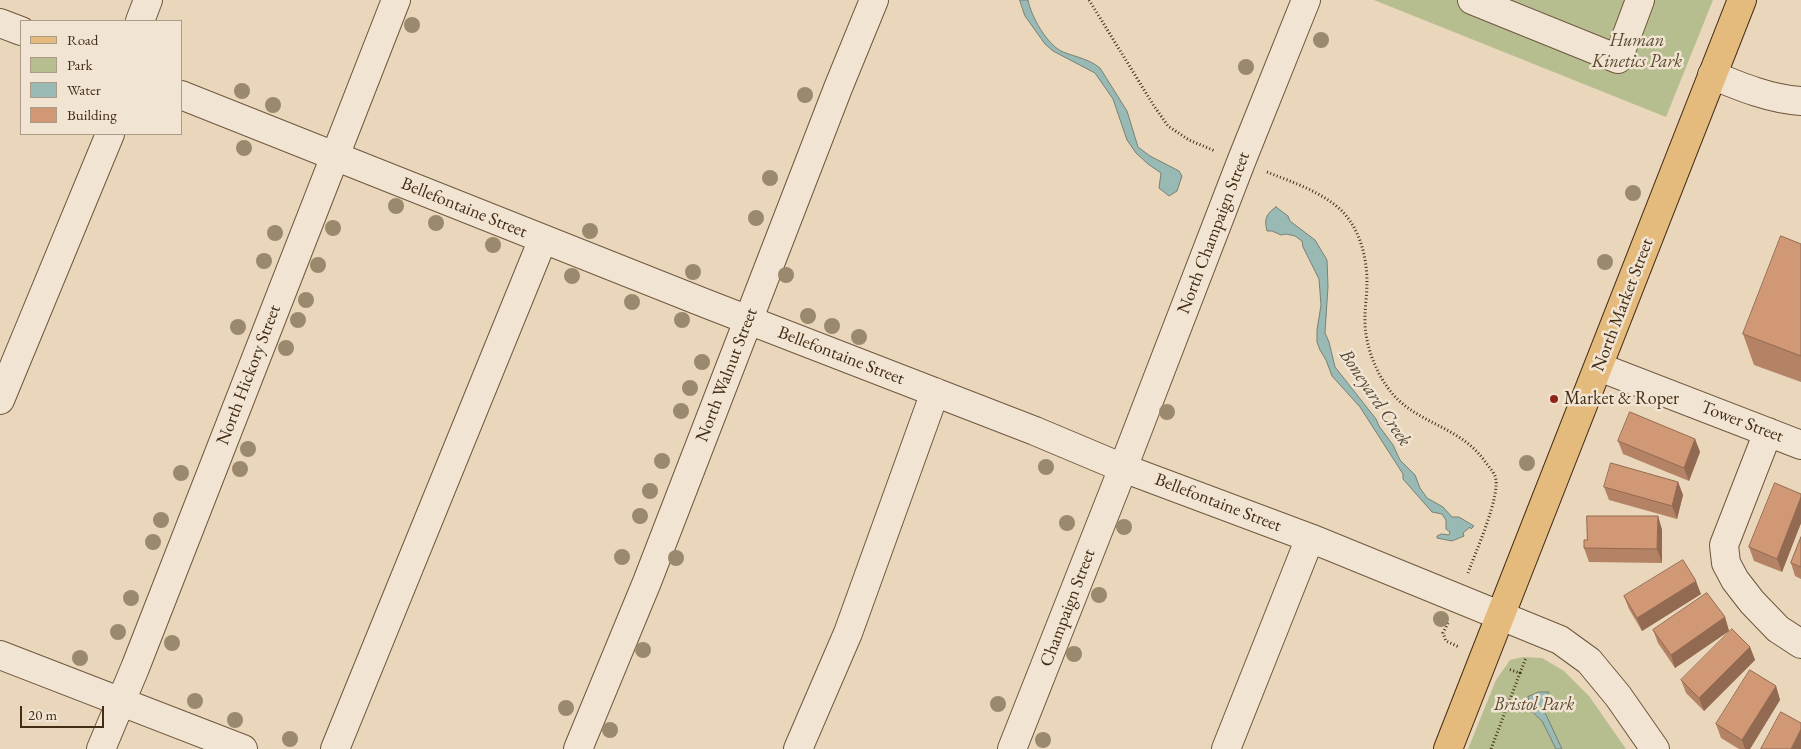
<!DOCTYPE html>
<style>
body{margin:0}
#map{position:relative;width:1801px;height:749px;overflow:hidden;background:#ead6ba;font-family:"EB Garamond",serif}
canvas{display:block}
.legend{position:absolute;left:20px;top:20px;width:162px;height:115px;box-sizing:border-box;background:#f1e4d2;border:1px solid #ac9b86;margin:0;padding:6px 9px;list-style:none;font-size:15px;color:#442d15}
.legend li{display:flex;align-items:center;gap:10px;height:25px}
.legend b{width:25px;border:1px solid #ac9b86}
.scale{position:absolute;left:20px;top:706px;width:84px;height:22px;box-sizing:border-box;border:2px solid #442d15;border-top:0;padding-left:6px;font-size:15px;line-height:18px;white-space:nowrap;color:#442d15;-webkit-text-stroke:4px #f1e4d2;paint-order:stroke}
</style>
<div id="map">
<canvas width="1801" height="749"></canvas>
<ul class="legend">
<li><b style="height:6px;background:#e5bb7d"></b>Road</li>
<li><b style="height:14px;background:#b6be90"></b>Park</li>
<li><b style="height:14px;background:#98b9b4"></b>Water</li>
<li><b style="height:14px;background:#d19875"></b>Building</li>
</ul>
<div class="scale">20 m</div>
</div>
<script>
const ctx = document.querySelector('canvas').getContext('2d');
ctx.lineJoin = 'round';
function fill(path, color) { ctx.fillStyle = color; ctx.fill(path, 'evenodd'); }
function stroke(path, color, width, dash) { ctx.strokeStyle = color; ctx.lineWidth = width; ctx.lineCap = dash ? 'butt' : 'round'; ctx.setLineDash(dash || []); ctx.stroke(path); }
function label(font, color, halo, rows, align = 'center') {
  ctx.font = font + ' "EB Garamond",serif'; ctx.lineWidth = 5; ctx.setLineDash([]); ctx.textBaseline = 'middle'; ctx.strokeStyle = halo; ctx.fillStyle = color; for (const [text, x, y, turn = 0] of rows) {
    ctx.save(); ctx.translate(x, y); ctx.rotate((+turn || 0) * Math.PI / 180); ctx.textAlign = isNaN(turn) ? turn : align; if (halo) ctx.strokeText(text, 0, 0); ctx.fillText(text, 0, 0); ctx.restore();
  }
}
fill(new Path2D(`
 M1374,0h339l-47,117z
 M1523,657l19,1 22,13 25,25 37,53h-158l28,-69 14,-20z`), '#b6be90');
const water = new Path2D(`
 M1020,0h8c3,16 19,45 35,52 13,5 26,7 37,16l27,43 11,36 12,9 29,15 3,5 -5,15 -8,5 -10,-8 2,-15 -13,-9 -12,-11 -9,-13 -14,-41 -18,-26 -42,-22 -8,-7 -20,-28z
 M1276,207l12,9 2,5 25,19 12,20 1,26 -3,47 4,9 6,25 41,52 3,7 14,19 7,15 15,15 5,13 7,10 16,9 9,10h7l15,9 -3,3 -1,-2 -7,6 1,3 -12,5 -15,-3v-2l4,-2 8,1 1,-3 -4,-3v-9l-4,-6 -10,-2 -29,-33v-5l-43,-67 -28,-31 -6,-16 -6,-10 -3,-8v-12l4,-25 -2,-26 -16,-32 -1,-6 -7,-5 -9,-2 -5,1 -9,-4h-5c-3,-12 -1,-17 9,-24z
 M1539,692h10l-7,14 20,43h-6l-14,-28 -18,-17 5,-5 -1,-2z`);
fill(water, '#98b9b4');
stroke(water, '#768174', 1);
const minor = new Path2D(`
 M1472,0l146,59 22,-59
 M140,21l8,-21
 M0,23l21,8
 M1712,75c29,12 58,24 89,26
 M181,95l526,209 328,127 88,37 187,70 250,102 29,21 29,35 37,53
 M1599,367l202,78
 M0,400l110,-266
 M1768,432l-44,113 2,18 9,17 17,22 26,27 23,15
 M0,655l243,94
 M101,749l34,-81 261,-668
 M335,749l208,-510
 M578,749l69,-167 191,-494 36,-88
 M798,749l50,-116 87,-241
 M1012,749l111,-281 118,-306 65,-162
 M1226,749l84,-211`);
const major = new Path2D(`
 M1448,749l294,-749`);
stroke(minor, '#6e573e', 30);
stroke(major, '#442d15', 30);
stroke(new Path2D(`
 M1089,0l65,106 14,20 21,14 26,11
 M1267,172c25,10 53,19 74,38 19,19 26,47 26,73 0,11 -2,23 -2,34 -1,24 9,52 23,71 25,36 73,37 98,75 3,4 7,8 9,13 7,18 -20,77 -27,97
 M1448,623l-5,10 3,8 13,6
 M1520,673l6,-15
 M1491,749l29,-76 -12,-4`), '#442d15', 3, [1, 2.5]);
stroke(minor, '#f1e4d2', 28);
stroke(major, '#e5bb7d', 28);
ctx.fillStyle = '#9b896d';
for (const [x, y] of [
 [412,25],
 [1321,40],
 [1246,67],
 [242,91],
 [805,95],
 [273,105],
 [244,148],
 [770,178],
 [1633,193],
 [396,206],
 [756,218],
 [436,223],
 [333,228],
 [590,231],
 [275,233],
 [493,245],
 [264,261],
 [1605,262],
 [318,265],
 [693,272],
 [786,275],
 [572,276],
 [306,300],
 [632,302],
 [808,316],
 [298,320],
 [682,320],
 [832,326],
 [238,327],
 [859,337],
 [286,348],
 [702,362],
 [690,388],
 [681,411],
 [1167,412],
 [248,449],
 [662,461],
 [1527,463],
 [1046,467],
 [240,469],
 [181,473],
 [650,491],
 [640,516],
 [161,520],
 [1067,523],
 [1124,527],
 [153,542],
 [622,557],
 [676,558],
 [1099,595],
 [131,598],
 [1441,619],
 [118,632],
 [172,643],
 [643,650],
 [1074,654],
 [80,658],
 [195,701],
 [998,704],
 [566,708],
 [235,720],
 [610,730],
 [290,739],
 [1043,740]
]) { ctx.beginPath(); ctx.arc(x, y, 8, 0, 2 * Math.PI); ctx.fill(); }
fill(new Path2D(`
 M1801,244v138l-47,-17 -11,-31z
 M1695,439l5,13 -11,29 -66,-27 -5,-13z
 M1678,482l5,13 -6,24 -68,-19 -5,-13z
 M1801,494v29l-19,49 -28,-11 -5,-14z
 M1658,516l4,14v33l-73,-1 -5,-14 3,-8z
 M1801,537v42l-6,-3 -4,-13z
 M1701,594l-59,37 -13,-22 -5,-13z
 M1725,617l4,14 -54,37 -17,-25 -5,-13z
 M1750,647l5,13 -51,51 -18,-18 -5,-13z
 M1776,686l4,14 -30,49h-11l-18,-11 -5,-14z`), '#b48365');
fill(new Path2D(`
 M1695,439l5,13 -11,29 -5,-13z
 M1678,482l5,13 -6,24 -5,-13z
 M1801,497v26l-19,49 -5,-13z
 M1658,516l4,14v33l-5,-14z
 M1696,581l5,13 -59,37 -5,-13z
 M1725,617l4,14 -54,37 -4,-13z
 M1750,647l5,13 -51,51 -5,-13z
 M1776,686l4,14 -30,49h-5l-3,-9z
 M1801,729v20h-10z`), '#926a52');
const building = new Path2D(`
 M1781,236l20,8v112l-58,-22z
 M1630,412l65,27 -11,29 -66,-27z
 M1611,463l67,19 -6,24 -68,-19z
 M1775,483l26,11v3l-24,62 -28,-12z
 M1587,516h71l-1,33 -73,-1v-8h3z
 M1801,537v30l-10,-4z
 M1683,560l13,21 -59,37 -13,-22z
 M1707,593l18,24 -54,38 -18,-25z
 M1732,629l18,18 -51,51 -18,-18z
 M1750,670l26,16 -34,54 -26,-16z
 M1781,712l20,11v6l-10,20h-30z`);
fill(building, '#d19875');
stroke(building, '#926a52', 1);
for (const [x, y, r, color] of [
 [1554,399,5,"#8f2418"]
]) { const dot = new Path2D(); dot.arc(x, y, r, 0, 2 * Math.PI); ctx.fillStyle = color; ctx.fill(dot); stroke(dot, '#f1e4d2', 2); }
label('italic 18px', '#5b4a2e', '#f1e4d2', [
 ["Human",1637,41],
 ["Kinetics Park",1637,62],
 ["Bristol Park",1534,705]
]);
label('18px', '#442d15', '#f1e4d2', [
 ["Bellefontaine Street",464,208,22],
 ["North Champaign Street",1214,233,-69],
 ["North Market Street",1623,305,-69],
 ["Bellefontaine Street",841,356,21],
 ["North Hickory Street",249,375,-69],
 ["North Walnut Street",727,375,-69],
 ["Tower Street",1742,422,21],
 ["Bellefontaine Street",1218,503,21],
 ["Champaign Street",1068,608,-69]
]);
label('18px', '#442d15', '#f1e4d2', [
 ["Market & Roper",1564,399]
], 'left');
label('italic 19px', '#554935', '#f1e4d2', [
 ["Boneyard Creek",1375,398,56]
]);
</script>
